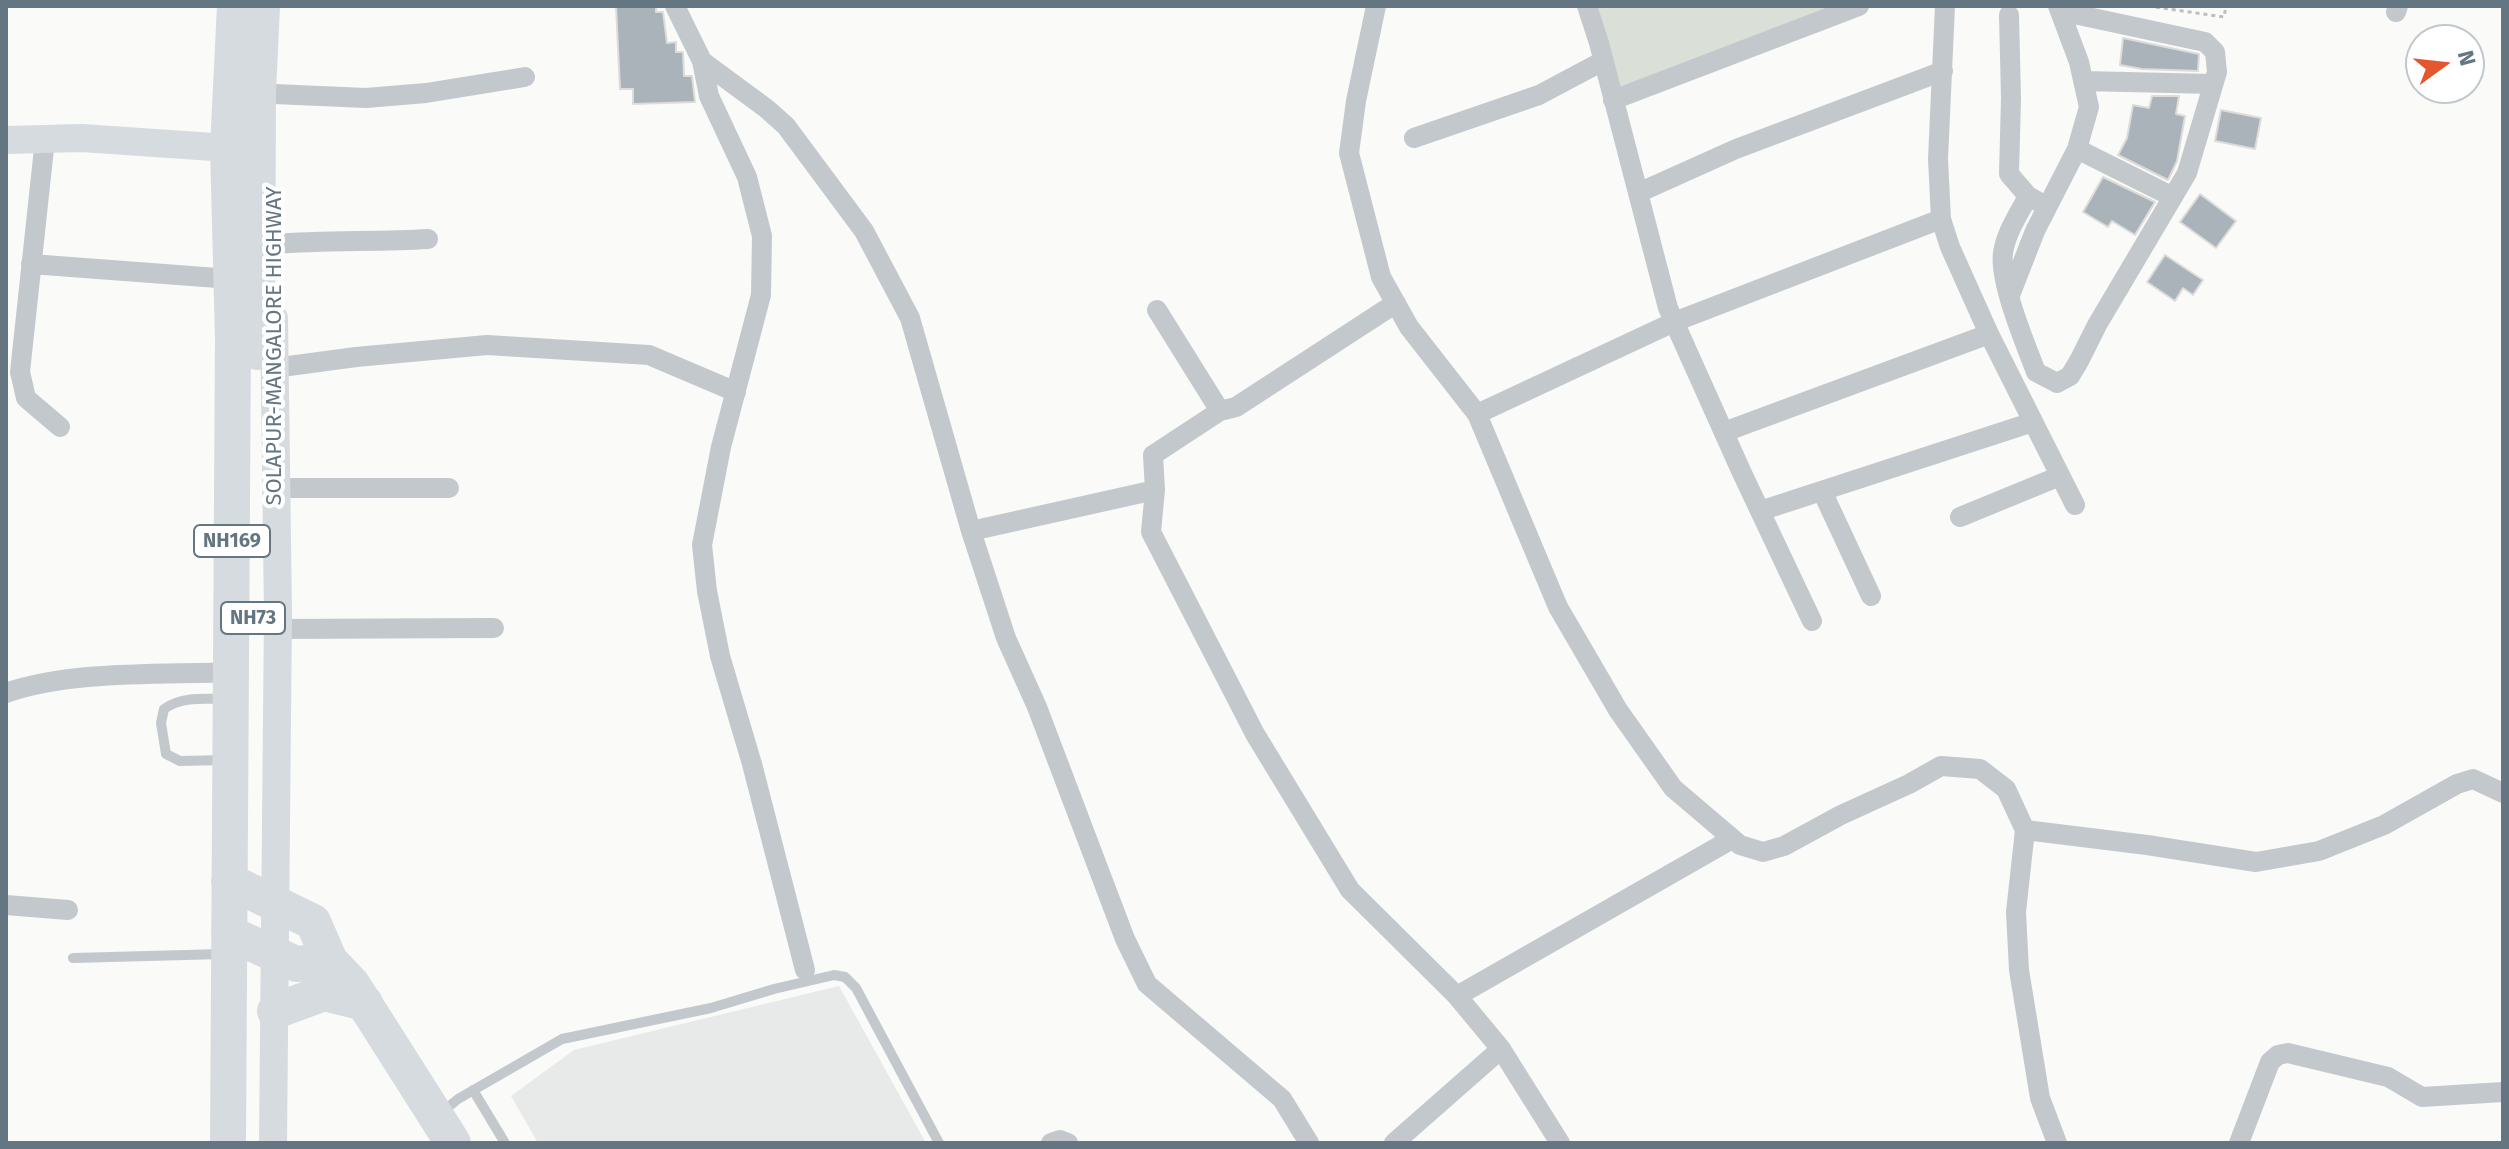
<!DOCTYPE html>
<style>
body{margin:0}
#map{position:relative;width:2509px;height:1149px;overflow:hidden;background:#fafaf8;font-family:"Fira Sans",sans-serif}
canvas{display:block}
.frame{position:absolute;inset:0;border:8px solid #657683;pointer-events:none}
.north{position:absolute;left:2405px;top:24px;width:80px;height:80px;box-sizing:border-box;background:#fff;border:2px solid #c1c8cd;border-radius:50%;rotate:75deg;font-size:22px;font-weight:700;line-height:32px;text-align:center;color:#657683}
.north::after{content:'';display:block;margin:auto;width:28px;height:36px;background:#e4572e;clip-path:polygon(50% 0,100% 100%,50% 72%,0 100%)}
</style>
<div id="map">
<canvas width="2509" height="1149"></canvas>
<div class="frame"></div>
<div class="north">N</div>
</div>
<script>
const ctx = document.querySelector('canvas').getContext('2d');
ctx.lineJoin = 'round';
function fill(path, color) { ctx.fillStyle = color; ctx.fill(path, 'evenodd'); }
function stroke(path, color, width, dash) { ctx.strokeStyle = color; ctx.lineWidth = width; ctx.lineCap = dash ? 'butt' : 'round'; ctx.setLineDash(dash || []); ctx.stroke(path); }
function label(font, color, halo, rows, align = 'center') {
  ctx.font = font + ' "Fira Sans",sans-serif'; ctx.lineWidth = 8; ctx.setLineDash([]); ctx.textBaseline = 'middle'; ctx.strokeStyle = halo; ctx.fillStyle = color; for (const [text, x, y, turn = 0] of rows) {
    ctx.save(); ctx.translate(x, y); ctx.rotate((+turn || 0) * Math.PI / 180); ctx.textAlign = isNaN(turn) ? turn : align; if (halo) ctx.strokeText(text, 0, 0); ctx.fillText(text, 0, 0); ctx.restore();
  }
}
fill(new Path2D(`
 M839,986l87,157h-388l-27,-47 63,-46z`), '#e8e9e9');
fill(new Path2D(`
 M1594,6h261l-235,86z`), '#dadfd7');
const building = new Path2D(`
 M616,6h40v6h7l4,31 9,-1v10h7l1,24h8l3,26 -62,2v-15h-13z
 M2123,38l76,16 -1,17 -56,-2 -22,-4z
 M2152,96h27l-3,18 9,2 -8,45 -9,19 -50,-25 9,-17 6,-33 16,3z
 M2221,110l40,8 -6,31 -40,-8z
 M2103,177l52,25 -20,33 -23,-14 -4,6 -25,-15z
 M2200,194l36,27 -20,27 -36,-26z
 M2165,255l38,25 -10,15 -10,-7 -8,13 -28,-19z`);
fill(building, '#aab3b9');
stroke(building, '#dcdcda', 2);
stroke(new Path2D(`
 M2148,6l76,11 2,-11`), '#bbbfc2', 3, [4, 4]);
stroke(new Path2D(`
 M226,760l-46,1 -14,-7 -5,-31 3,-14c18,-13 41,-10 62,-10
 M73,958l150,-4
 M473,1090l32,53
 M441,1113l17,-14 104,-60 149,-31 63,-19 60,-14 11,2 11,11 83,155`), '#c3c8cc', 10);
stroke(new Path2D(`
 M675,6l27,55 7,35 38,81 15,59 -1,59 -40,152 -19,98 5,46 13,65 32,108 53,206
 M1376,6l-20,95 -7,52 32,124 28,50 68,87 81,193 60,103 55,78 67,57 23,7 21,-6 57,-31 68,-31 32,-18 39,3 26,20 19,41 -9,82 3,58 21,128 17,45
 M1587,6l12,37 69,265 74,165 70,148
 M1945,6l-7,153 3,60 9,28 39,87 86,171
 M2396,12l2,-6
 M2009,15l2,83 -2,76 19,22 9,5
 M702,61l65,48 19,17 78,105 46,87 61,213 35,107 31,69 88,232 22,45 135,115 27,44
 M2083,81l130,3
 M274,94l92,4 60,-5 99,-16
 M1613,100l246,-94
 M1414,138l125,-43 64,-34
 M45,139l-25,233 6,26 34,29
 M2077,149l96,48
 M1638,193l98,-44 207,-78
 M2028,196c-9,18 -22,36 -25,57 -4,28 22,90 33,119l21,11 13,-7 9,-15 18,-36 90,-152 30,-101 -2,-20 -10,-10 -145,-31
 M274,244c51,-4 102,-2 154,-5
 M31,264l200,15
 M2010,295l25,-64 42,-82 12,-42 -10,-45 -21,-56
 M1396,303l-160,104 -16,4 -67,44 2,35 -4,42 104,202 95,156 107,106 44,53 59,94
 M1157,310l63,101
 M274,368l82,-11 131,-12 162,10 87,37
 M1477,414l197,-92 267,-103
 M1724,432l265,-98
 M275,488h174
 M1822,491l49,105
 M1760,511l273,-89
 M1960,517l100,-41
 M971,531l184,-41
 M278,629l216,-1
 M6,693c65,-23 157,-18 226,-21
 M2025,830l122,15 109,17 63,-11 65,-26 73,-41 16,-5 30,14
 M6,905l62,5
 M1457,996l275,-157
 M1051,1143l9,-3 8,3
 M1394,1143l107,-94
 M2239,1143l31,-81 8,-7 10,-2 100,24 34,20 81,-5`), '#c3c8cc', 20);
stroke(new Path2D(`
 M6,140l76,-2 146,10
 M273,1143l5,-530 -4,-295`), '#d6dbdf', 28);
stroke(new Path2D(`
 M257,352l1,-260 4,-86
 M229,881l84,41 17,39 22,23 101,159
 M229,933l67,31 34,-3
 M275,1011l49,-18 41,10
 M228,1143l5,-805 -5,-190 7,-142`), '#d6dbdf', 36);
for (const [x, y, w] of [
 [232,541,76],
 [253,618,64]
]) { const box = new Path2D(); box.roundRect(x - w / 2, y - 16, w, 32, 6); ctx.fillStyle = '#fff'; ctx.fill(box); stroke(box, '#657683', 2); }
label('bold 20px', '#657683', null, [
 ["NH169",232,541],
 ["NH73",253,618]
]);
label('22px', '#657683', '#fff', [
 ["SOLAPUR-MANGALORE HIGHWAY",275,346,-90]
]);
</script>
